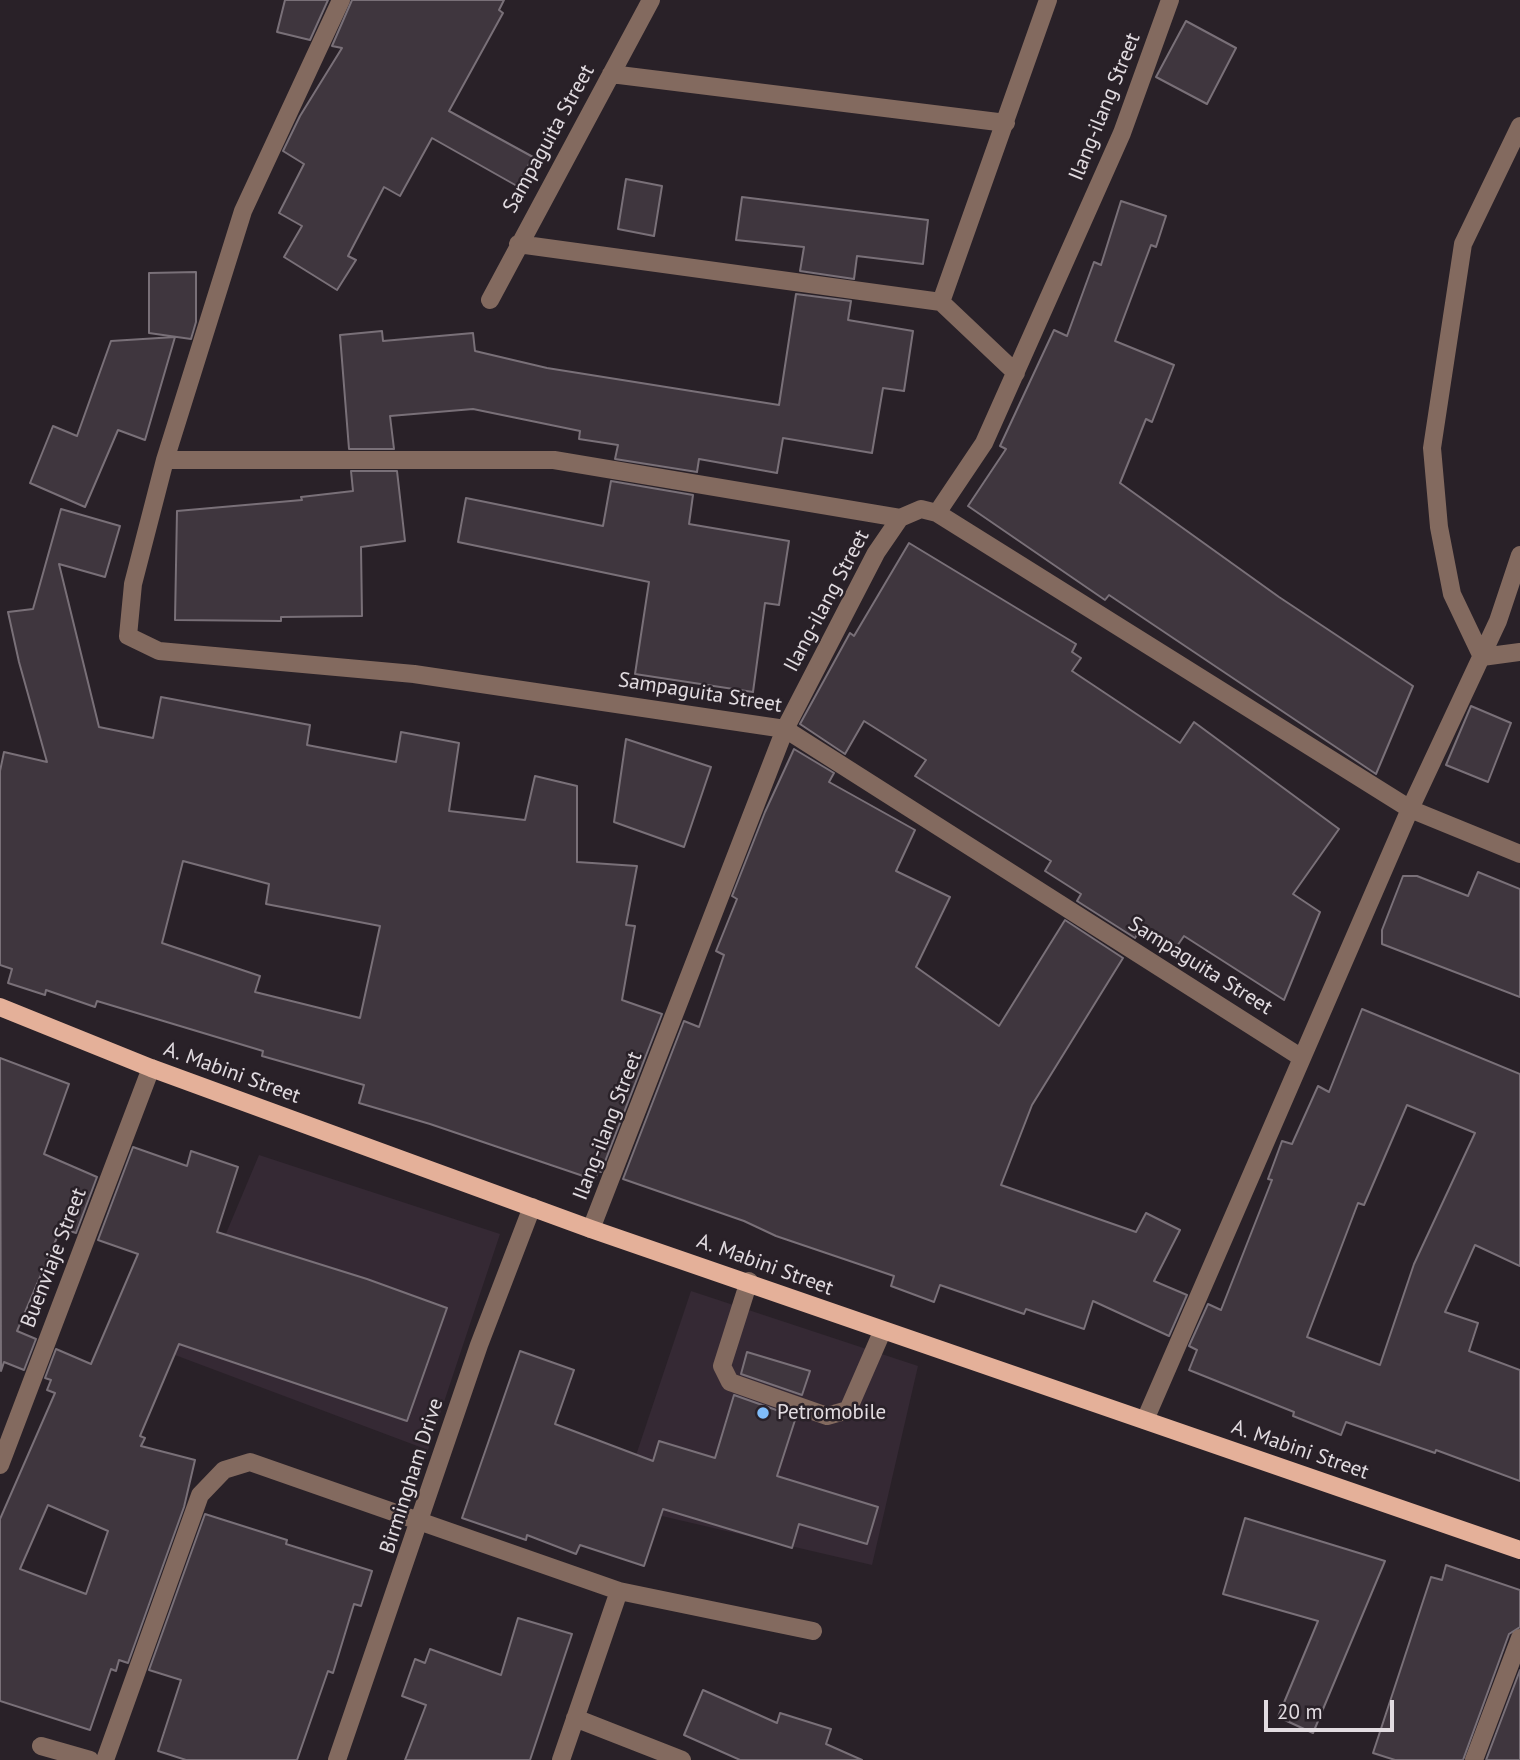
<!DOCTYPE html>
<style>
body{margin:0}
#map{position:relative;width:1520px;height:1760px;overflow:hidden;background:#292128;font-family:"PT Sans",sans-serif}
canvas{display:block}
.scale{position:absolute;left:1264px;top:1700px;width:130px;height:32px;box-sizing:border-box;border:4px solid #e2dce1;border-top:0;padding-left:9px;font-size:21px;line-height:24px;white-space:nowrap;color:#e2dce1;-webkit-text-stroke:5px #292128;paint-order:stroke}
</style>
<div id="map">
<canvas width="1520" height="1760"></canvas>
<div class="scale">20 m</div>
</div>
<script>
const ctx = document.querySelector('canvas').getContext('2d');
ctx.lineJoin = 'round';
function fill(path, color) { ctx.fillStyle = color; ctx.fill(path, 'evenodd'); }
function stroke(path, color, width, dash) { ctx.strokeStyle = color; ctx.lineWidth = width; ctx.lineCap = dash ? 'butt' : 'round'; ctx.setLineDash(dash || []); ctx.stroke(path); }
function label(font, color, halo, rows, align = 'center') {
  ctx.font = font + ' "PT Sans",sans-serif'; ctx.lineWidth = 5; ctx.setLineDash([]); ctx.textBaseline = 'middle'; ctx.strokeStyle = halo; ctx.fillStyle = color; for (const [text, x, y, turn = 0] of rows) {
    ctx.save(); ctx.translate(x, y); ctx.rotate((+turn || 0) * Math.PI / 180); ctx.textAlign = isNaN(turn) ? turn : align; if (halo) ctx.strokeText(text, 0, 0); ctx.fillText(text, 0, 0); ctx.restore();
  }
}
fill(new Path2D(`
 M259,1155l241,79 -72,216 -253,-95z
 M691,1291l227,75 -46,199 -253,-59z`), '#352934');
const building = new Path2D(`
 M285,0h43l-18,40 -33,-8z
 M352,0h152l-5,10 4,3 -54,98 84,46 -16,29 -85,-48 -32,58 -16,-9 -36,69 8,4 -19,30 -53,-33 18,-31 -23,-13 25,-49 -21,-13 17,-35 42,-68 -10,-2z
 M1186,21l50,27 -29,56 -51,-27z
 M626,179l36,7 -8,50 -36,-7z
 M742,197l186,23 -5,44 -66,-8 -3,23 -54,-8 4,-24 -68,-7z
 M1121,201l45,15 -10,31 -5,-2 -36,96 59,24 -22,57 -6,-3 -26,64 159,114 134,89 -37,88 -267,-179 -4,5 -137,-94 38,-57 -6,-3 54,-116 13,6 27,-74 7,3z
 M196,272v50l-5,17 -42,-6v-60z
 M796,294l55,7 -3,19 65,11 -9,60 -21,-3 -11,65 -89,-15 -6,35 -78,-14 -2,13 -82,-13 3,-14 -39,-6 1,-8 -107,-22 -83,7 4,33h-45l-9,-114 42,-4 1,10 90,-8 2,18 72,17 232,37z
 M175,337l-30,103 -27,-10 -33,77 -55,-24 23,-57 24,10 34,-95z
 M351,471h46l8,70 -44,6 1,69 -81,1v4l-106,-1 2,-109 125,-11 -1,-3 52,-6z
 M611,481l82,14 -4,29 100,17 -10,64 -14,-2 -12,89 -118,-18 14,-92 -191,-40 8,-44 137,28z
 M61,509l59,17 -15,51 -46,-13 40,163 54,11 8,-41 149,28 -3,20 89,17 5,-30 58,11 -10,68 76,9 10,-44 42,10v76l60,4 -11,59 9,1 -13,74 40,14 -61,158 -3,-1 -3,9 -165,-56 -71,-21 5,-18 -102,-29 1,-5 -166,-50 -2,6 -49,-17 -1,5 -37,-12 4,-14 -12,-4v-194l4,-19 43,10 -28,-100 -11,-50 25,-3zM183,861l86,23 -3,20 114,22 -20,92 -105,-26 5,-16 -98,-33z
 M909,543l167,101 -4,8 9,6 -9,13 108,72 14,-21 145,107 -46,65 27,18 -36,88 -100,-64 -11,16 -33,-22 -5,8 -58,-37 4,-7 -36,-23 6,-10 -136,-85 11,-16 -62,-39 -19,33 -45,-30 50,-91 4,3z
 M1471,706l40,17 -23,59 -42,-17z
 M626,739l85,28 -27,80 -70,-25z
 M794,749l40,24 -5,9 86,48 -19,41 54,26 -34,70 83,59 66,-106 58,38 -91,147 -31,80 135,47 10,-19 34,17 -26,51 33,14 -18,41 -76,-35 -9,28 -58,-20 -2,5 -84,-29 -6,17 -43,-16 3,-10 -118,-40 -32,-15 -121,-42 61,-158 15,6 25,-72 -8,-4 21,-52 -5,-3 33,-84z
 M1478,872l42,17v108l-138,-53v-14l21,-54h14l51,20z
 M1362,1009l158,65v192l-45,-21 -30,67 33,11 -9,28 51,19v111l-84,-31 -1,3 -89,-31 -5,13 -48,-19 1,-4 -105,-42 8,-20 -8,-4 19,-42 13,6 51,-130 -4,-1 14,-38 10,3 26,-58 11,6zM1407,1105l68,28 -61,131 -34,101 -73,-28 51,-134 6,2z
 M0,1058l69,26 -25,70 53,23 -21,56 -15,-5 -44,103 19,8 -12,31 -20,-8 -3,9z
 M133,1147l54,19 4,-15 47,16 -21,65 150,47 80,29 -40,113 -228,-77 -39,92 5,2 -4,8 54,14 -11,47 -56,156 -9,-3 -3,11 -5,-2 -21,61 -90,-29v-182l55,-126 -8,-3 4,-10 -6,-2 11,-29 35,15 47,-110 -40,-14zM48,1505l60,26 -22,63 -66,-25z
 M520,1351l54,19 -19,54 98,37 6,-20 56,17 19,-63 62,22 -19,59 101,31 -11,37 -68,-20 -7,24 -129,-39 -19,57 -64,-21 -4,9 -49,-19 -1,5 -64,-22z
 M747,1352l63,19 -8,24 -61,-21z
 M205,1514l82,26 -1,4 86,27 -11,35 -7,-2 -21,69 -5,-2 -31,89h-111l-28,-9 23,-71 -32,-10z
 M1245,1518l140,43 -72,172 -35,-16 40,-96 -95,-27z
 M1446,1565l74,25v37l-11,7 -46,126h-68l-22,-7 58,-176 11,3z
 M518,1618l54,16 -42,126h-125l21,-55 -24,-9 13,-37 10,4 5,-14 71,26z
 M1520,1670v90h-34z
 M703,1690l74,33 3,-10 51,16 -5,15 36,16h-122l-56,-25z`);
fill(building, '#3f363e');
stroke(building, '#797078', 2);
stroke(new Path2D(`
 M341,0l-98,211 -78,249 -32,124 -5,52 31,15 255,23 371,55 517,329
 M611,74l395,49
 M1520,126l-57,118 -31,204 7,79 13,67 30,63 38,-5
 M518,244l423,58 75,71
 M490,300l161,-300
 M941,302l107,-302
 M165,460h389l346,58
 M937,513l473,296 110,45
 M591,1229l194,-500 91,-176 24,-35 21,-9 16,4 47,-70 138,-310 48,-133
 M749,1281l-27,85 8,16 97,34 21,-6 34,-78
 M1145,1420l265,-611 88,-188 22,-66
 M0,1465l151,-397
 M575,1718l107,42
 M41,1746l49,14
 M105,1760l95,-265 24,-25 26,-8 369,129 194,40
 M337,1760l142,-415 53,-138
 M561,1760l58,-169
 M1474,1760l46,-122`), '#836a5f', 18);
stroke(new Path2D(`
 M0,1007l151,61 440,161 929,321`), '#e4b099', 18);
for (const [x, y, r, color] of [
 [763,1413,7,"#80bdfa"]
]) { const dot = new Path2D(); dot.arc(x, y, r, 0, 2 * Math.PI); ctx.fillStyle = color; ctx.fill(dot); stroke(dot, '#292128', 2.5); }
label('21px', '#e2dce1', '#292128', [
 ["Ilang-ilang Street",1105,107,-68],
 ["Sampaguita Street",549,139,-61],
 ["Ilang-ilang Street",827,601,-62],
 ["Sampaguita Street",700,693,9],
 ["Sampaguita Street",1200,966,32],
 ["A. Mabini Street",232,1073,20],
 ["Ilang-ilang Street",608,1126,-69],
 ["Buenviaje Street",54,1258,-69],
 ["A. Mabini Street",765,1265,20],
 ["A. Mabini Street",1300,1450,19],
 ["Birmingham Drive",412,1476,-72]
]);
label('21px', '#e2dce1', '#292128', [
 ["Petromobile",777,1413]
], 'left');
</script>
